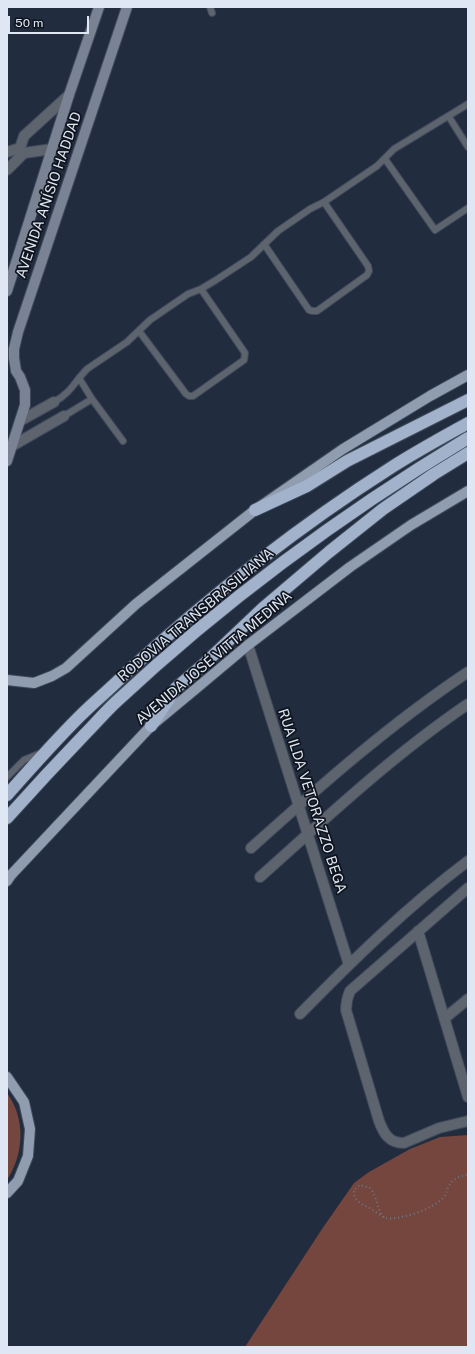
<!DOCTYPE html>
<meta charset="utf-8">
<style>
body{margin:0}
#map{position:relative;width:475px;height:1354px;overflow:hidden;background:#212c3f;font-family:"Public Sans",sans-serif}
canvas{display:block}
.frame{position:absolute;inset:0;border:8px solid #dfe7f4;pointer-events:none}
.scale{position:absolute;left:8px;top:16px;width:81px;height:18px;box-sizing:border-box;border:2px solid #dfe7f4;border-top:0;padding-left:5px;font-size:12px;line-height:14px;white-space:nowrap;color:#dfe7f4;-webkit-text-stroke:3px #0f141d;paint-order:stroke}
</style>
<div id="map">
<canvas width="475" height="1354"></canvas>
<div class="frame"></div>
<div class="scale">50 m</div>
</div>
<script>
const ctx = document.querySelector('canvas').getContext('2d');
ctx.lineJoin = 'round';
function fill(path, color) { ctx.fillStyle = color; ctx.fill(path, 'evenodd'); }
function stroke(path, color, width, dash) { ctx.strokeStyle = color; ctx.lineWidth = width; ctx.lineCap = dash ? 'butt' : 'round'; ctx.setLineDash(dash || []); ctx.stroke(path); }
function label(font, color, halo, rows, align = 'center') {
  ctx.font = font + ' "Public Sans",sans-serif'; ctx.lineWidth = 3.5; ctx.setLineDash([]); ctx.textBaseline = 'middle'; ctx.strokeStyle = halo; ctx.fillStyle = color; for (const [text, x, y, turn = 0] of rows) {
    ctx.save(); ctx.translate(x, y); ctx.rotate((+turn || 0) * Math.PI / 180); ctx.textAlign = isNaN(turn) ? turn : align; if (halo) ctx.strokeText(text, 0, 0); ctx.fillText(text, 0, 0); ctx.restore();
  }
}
fill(new Path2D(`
 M7,1093c19,26 17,61 0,87z
 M468,1135v212h-223l77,-118 32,-46 15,-11 41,-23 30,-12z`), '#75463e');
const lane = new Path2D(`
 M210,7l2,6
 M449,117l19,30
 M385,159l50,71 33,-22
 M264,244l45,66 4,1h4l50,-36 2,-4 -1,-5 -44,-64
 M139,331l47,63 3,2h4l51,-36 1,-7 -44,-64
 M54,402c11,-6 17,-13 25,-24
 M64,416l28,-17
 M123,441l-31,-42 -13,-21 8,-9 40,-27 23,-22 38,-26 13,-5 15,-9 35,-23 27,-26 32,-22 14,-7 53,-36 17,-17 74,-45
 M7,777l17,-17 17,-7`);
const street = new Path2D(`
 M7,152l13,-4 4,-12 45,-41
 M7,170l17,-17 28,-4
 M20,421l34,-19
 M12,446l52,-30
 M248,645l101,320
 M251,848c69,-62 139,-124 217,-176
 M260,877c67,-60 133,-122 208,-173
 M468,888l-118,103c-3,7 -4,12 -4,19l33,111c5,13 10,22 25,22l35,-15 29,-7
 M418,931l50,166
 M300,1014c53,-54 108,-108 168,-153
 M445,1018l23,-19`);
const secondary = new Path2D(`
 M7,291l62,-196 30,-88
 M7,461l18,-56v-15l-5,-13 -4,-6 -2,-13v-9l4,-17 109,-325`);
const primary = new Path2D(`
 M7,680l27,3 18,-7 14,-8 70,-64 119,-94 88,-61 87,-53 38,-21
 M7,881l4,-6 140,-149 47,-39 50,-42 102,-78 61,-42 57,-34
 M7,1077l17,25 6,27 -2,27 -10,25 -11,12`);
const highway = new Path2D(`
 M255,510l52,-24 40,-25 121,-61
 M151,726l25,-38 28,-24 59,-56 66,-56 54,-43 51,-35 34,-21
 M7,795c23,-26 47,-53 72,-78 15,-15 31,-28 46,-43 84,-77 171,-146 267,-207 25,-16 51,-30 76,-44
 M7,818c26,-29 52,-57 78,-84 11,-11 21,-23 32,-33 107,-100 225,-187 351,-263`);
stroke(lane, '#3f4a5c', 8);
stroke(street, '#3f4a5c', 12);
stroke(secondary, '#3f4a5c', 12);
stroke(primary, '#3f4a5c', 12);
stroke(highway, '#3f4a5c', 14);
stroke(new Path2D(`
 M384,1217c-8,-8 -6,-20 -14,-29l-10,-3 -6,5c-1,9 6,14 14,17 6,3 12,9 18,11 13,3 49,-10 57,-20 3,-4 4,-7 5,-11 5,-9 11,-10 20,-13`), '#6e7888', 2, [1, 3]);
stroke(lane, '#5e646e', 6);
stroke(street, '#5e646e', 10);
stroke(secondary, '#7a8394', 10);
stroke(primary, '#909cb0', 10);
stroke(highway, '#a3b2cb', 12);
label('14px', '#dfe7f4', '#0f141d', [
 ["AVENIDA ANÍSIO HADDAD",49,195,-71],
 ["RODOVIA TRANSBRASILIANA",196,615,-40],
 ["AVENIDA JOSÉ VITTA MEDINA",214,658,-40],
 ["RUA ILDA VETORAZZO BEGA",312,801,72]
]);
</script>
